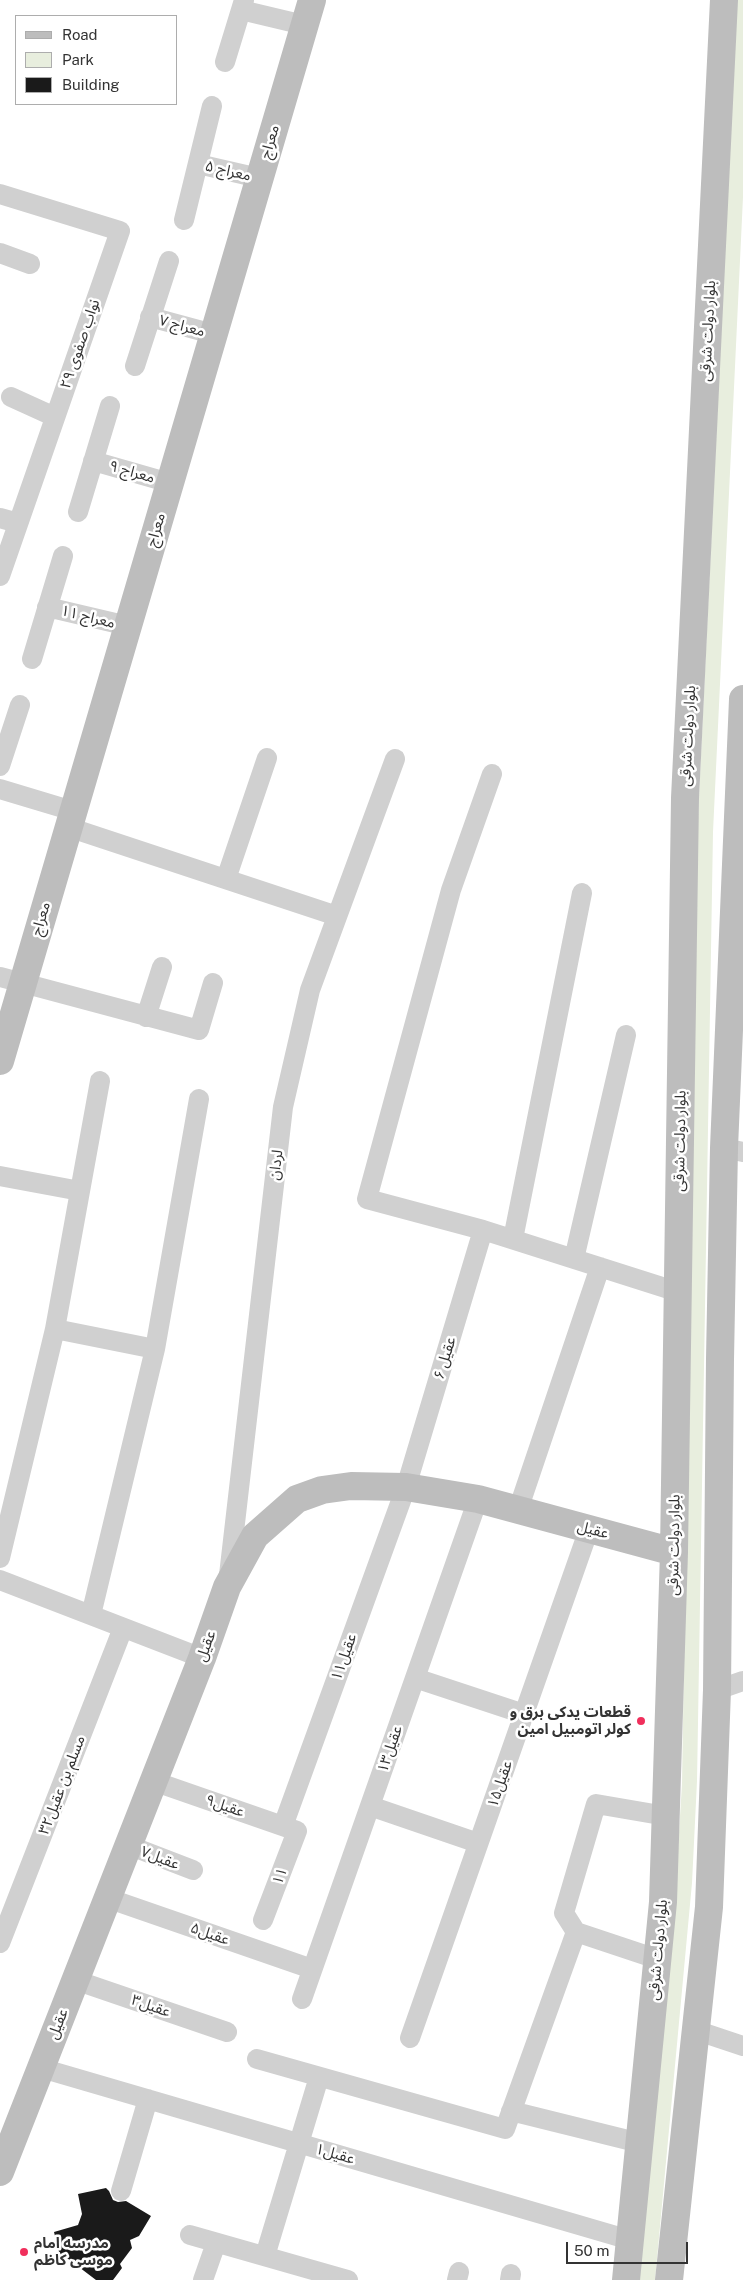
<!DOCTYPE html>
<meta charset="utf-8">
<style>
body{margin:0}
#map{position:relative;width:743px;height:2280px;overflow:hidden;background:#fff;font-family:"Public Sans",sans-serif}
canvas{display:block}
.legend{position:absolute;left:15px;top:15px;width:162px;height:90px;box-sizing:border-box;background:#fff;border:1px solid #adadad;margin:0;padding:6px 9px;list-style:none;font-size:15px;color:#333}
.legend li{display:flex;align-items:center;gap:10px;height:25px}
.legend b{width:25px;border:1px solid #adadad}
.scale{position:absolute;left:566px;top:2242px;width:122px;height:22px;box-sizing:border-box;border:2px solid #333;border-top:0;padding-left:6px;font-size:15px;line-height:18px;white-space:nowrap;color:#333;-webkit-text-stroke:4px #fff;paint-order:stroke}
</style>
<div id="map">
<canvas width="743" height="2280"></canvas>
<ul class="legend">
<li><b style="height:6px;background:#bdbdbd"></b>Road</li>
<li><b style="height:14px;background:#e8eede"></b>Park</li>
<li><b style="height:14px;background:#1a1a1a"></b>Building</li>
</ul>
<div class="scale">50 m</div>
</div>
<script>
const ctx = document.querySelector('canvas').getContext('2d');
ctx.lineJoin = 'round';
function fill(path, color) { ctx.fillStyle = color; ctx.fill(path, 'evenodd'); }
function stroke(path, color, width, dash) { ctx.strokeStyle = color; ctx.lineWidth = width; ctx.lineCap = dash ? 'butt' : 'round'; ctx.setLineDash(dash || []); ctx.stroke(path); }
function label(font, color, halo, rows, align = 'center') {
  ctx.font = font + ' "Public Sans","Noto Sans Arabic",sans-serif'; ctx.lineWidth = 5; ctx.setLineDash([]); ctx.textBaseline = 'middle'; ctx.strokeStyle = halo; ctx.fillStyle = color; for (const [text, x, y, turn = 0] of rows) {
    ctx.save(); ctx.translate(x, y); ctx.rotate((+turn || 0) * Math.PI / 180); ctx.textAlign = isNaN(turn) ? turn : align; if (halo) ctx.strokeText(text, 0, 0); ctx.fillText(text, 0, 0); ctx.restore();
  }
}
fill(new Path2D(`
 M737,0h6v197l-30,635 -16,949 -5,102 -37,397h-17l38,-399 6,-97 15,-945z`), '#e8eede');
fill(new Path2D(`
 M106,2188l3,3 4,9 5,2 8,-1 25,15 -12,20 -9,4 2,8 -12,16 2,4 -9,12h-17l-29,-22 -6,2 -7,-28 24,-7 4,-11 -4,-20z`), '#1a1a1a');
stroke(new Path2D(`
 M241,10l63,15
 M225,62l19,-62
 M198,164l61,14
 M0,194l120,37 -120,345
 M184,220l28,-114
 M0,253l30,11
 M150,317l63,17
 M135,366l34,-105
 M11,397l44,20
 M93,461l77,22
 M78,512l32,-106
 M0,518l18,5
 M47,607l81,19
 M32,659l31,-103
 M0,766l20,-61
 M492,774l-41,116 -84,309 116,31 195,62
 M0,789l73,22
 M68,827l269,89
 M226,879l41,-121
 M0,977l199,53 14,-47
 M146,1017l16,-50
 M724,1148l19,4
 M0,1176l80,15
 M513,1239l69,-346
 M574,1259l52,-224
 M55,1329l100,20
 M518,1510l82,-243
 M0,1558l55,-229 45,-248
 M229,1575l54,-468 27,-117 85,-231
 M0,1580l202,78
 M91,1615l64,-266 44,-250
 M415,1678l109,36
 M717,1690l26,-9
 M153,1781l144,50 -34,89
 M370,1806l108,37
 M283,1826l123,-339 77,-257
 M128,1845l65,25
 M107,1898l205,71
 M576,1932l-12,-19 32,-109 70,12
 M0,1943l123,-315
 M75,1980l152,52
 M302,1999l176,-500
 M695,2030l48,16
 M410,2038l179,-509
 M257,2059l248,70 71,-197 81,27
 M41,2068l589,172
 M511,2111l129,32
 M121,2191l27,-92
 M190,2235l158,45
 M265,2256l54,-179
 M203,2280l13,-37
 M457,2280l2,-8
 M510,2280l1,-6`), '#d0d0d0', 20);
stroke(new Path2D(`
 M0,1061l312,-1061
 M0,2172l202,-514 25,-71 28,-51 42,-37 25,-9 29,-4 55,1 72,12 196,53
 M626,2280l37,-378 11,-350 11,-754 39,-798
 M669,2280l40,-373 8,-217 3,-331 4,-211 19,-449`), '#bdbdbd', 28);
for (const [x, y, r, color] of [
 [641,1721,5,"#f02f5c"],
 [24,2252,5,"#f02f5c"]
]) { const dot = new Path2D(); dot.arc(x, y, r, 0, 2 * Math.PI); ctx.fillStyle = color; ctx.fill(dot); stroke(dot, '#fff', 2); }
label('15px', '#333', '#fff', [
 ["معراج",270,142,-74],
 ["معراج ۵",228,171,13],
 ["معراج ۷",182,326,15],
 ["بلوار دولت شرقی",708,331,-87],
 ["نواب صفوی ۲۹",80,344,-71],
 ["معراج ۹",132,472,16],
 ["معراج",156,530,-74],
 ["معراج ۱۱",88,617,14],
 ["بلوار دولت شرقی",688,736,-87],
 ["معراج",41,919,-74],
 ["بلوار دولت شرقی",680,1141,-89],
 ["لردان",276,1165,-83],
 ["عقیل ۶",445,1358,-73],
 ["عقیل",593,1530,15],
 ["بلوار دولت شرقی",674,1545,-89],
 ["عقیل",206,1646,-70],
 ["عقیل۱۱",344,1657,-70],
 ["عقیل۱۳",390,1749,-71],
 ["عقیل۱۵",500,1784,-71],
 ["مسلم بن عقیل۳۲",62,1785,-69],
 ["عقیل۹",225,1806,19],
 ["عقیل۷",160,1858,21],
 ["۱۱",280,1876,-69],
 ["عقیل۵",210,1934,19],
 ["بلوار دولت شرقی",658,1950,-85],
 ["عقیل۳",151,2006,19],
 ["عقیل",58,2024,-68],
 ["عقیل۱",335,2154,16]
]);
label('bold 15px', '#333', '#fff', [
 ["قطعات یدکی برق و",631,1712],
 ["کولر اتومبیل امین",631,1729],
 ["مدرسه امام",34,2243,"left"],
 ["موسی کاظم",34,2260,"left"]
], 'right');
</script>
